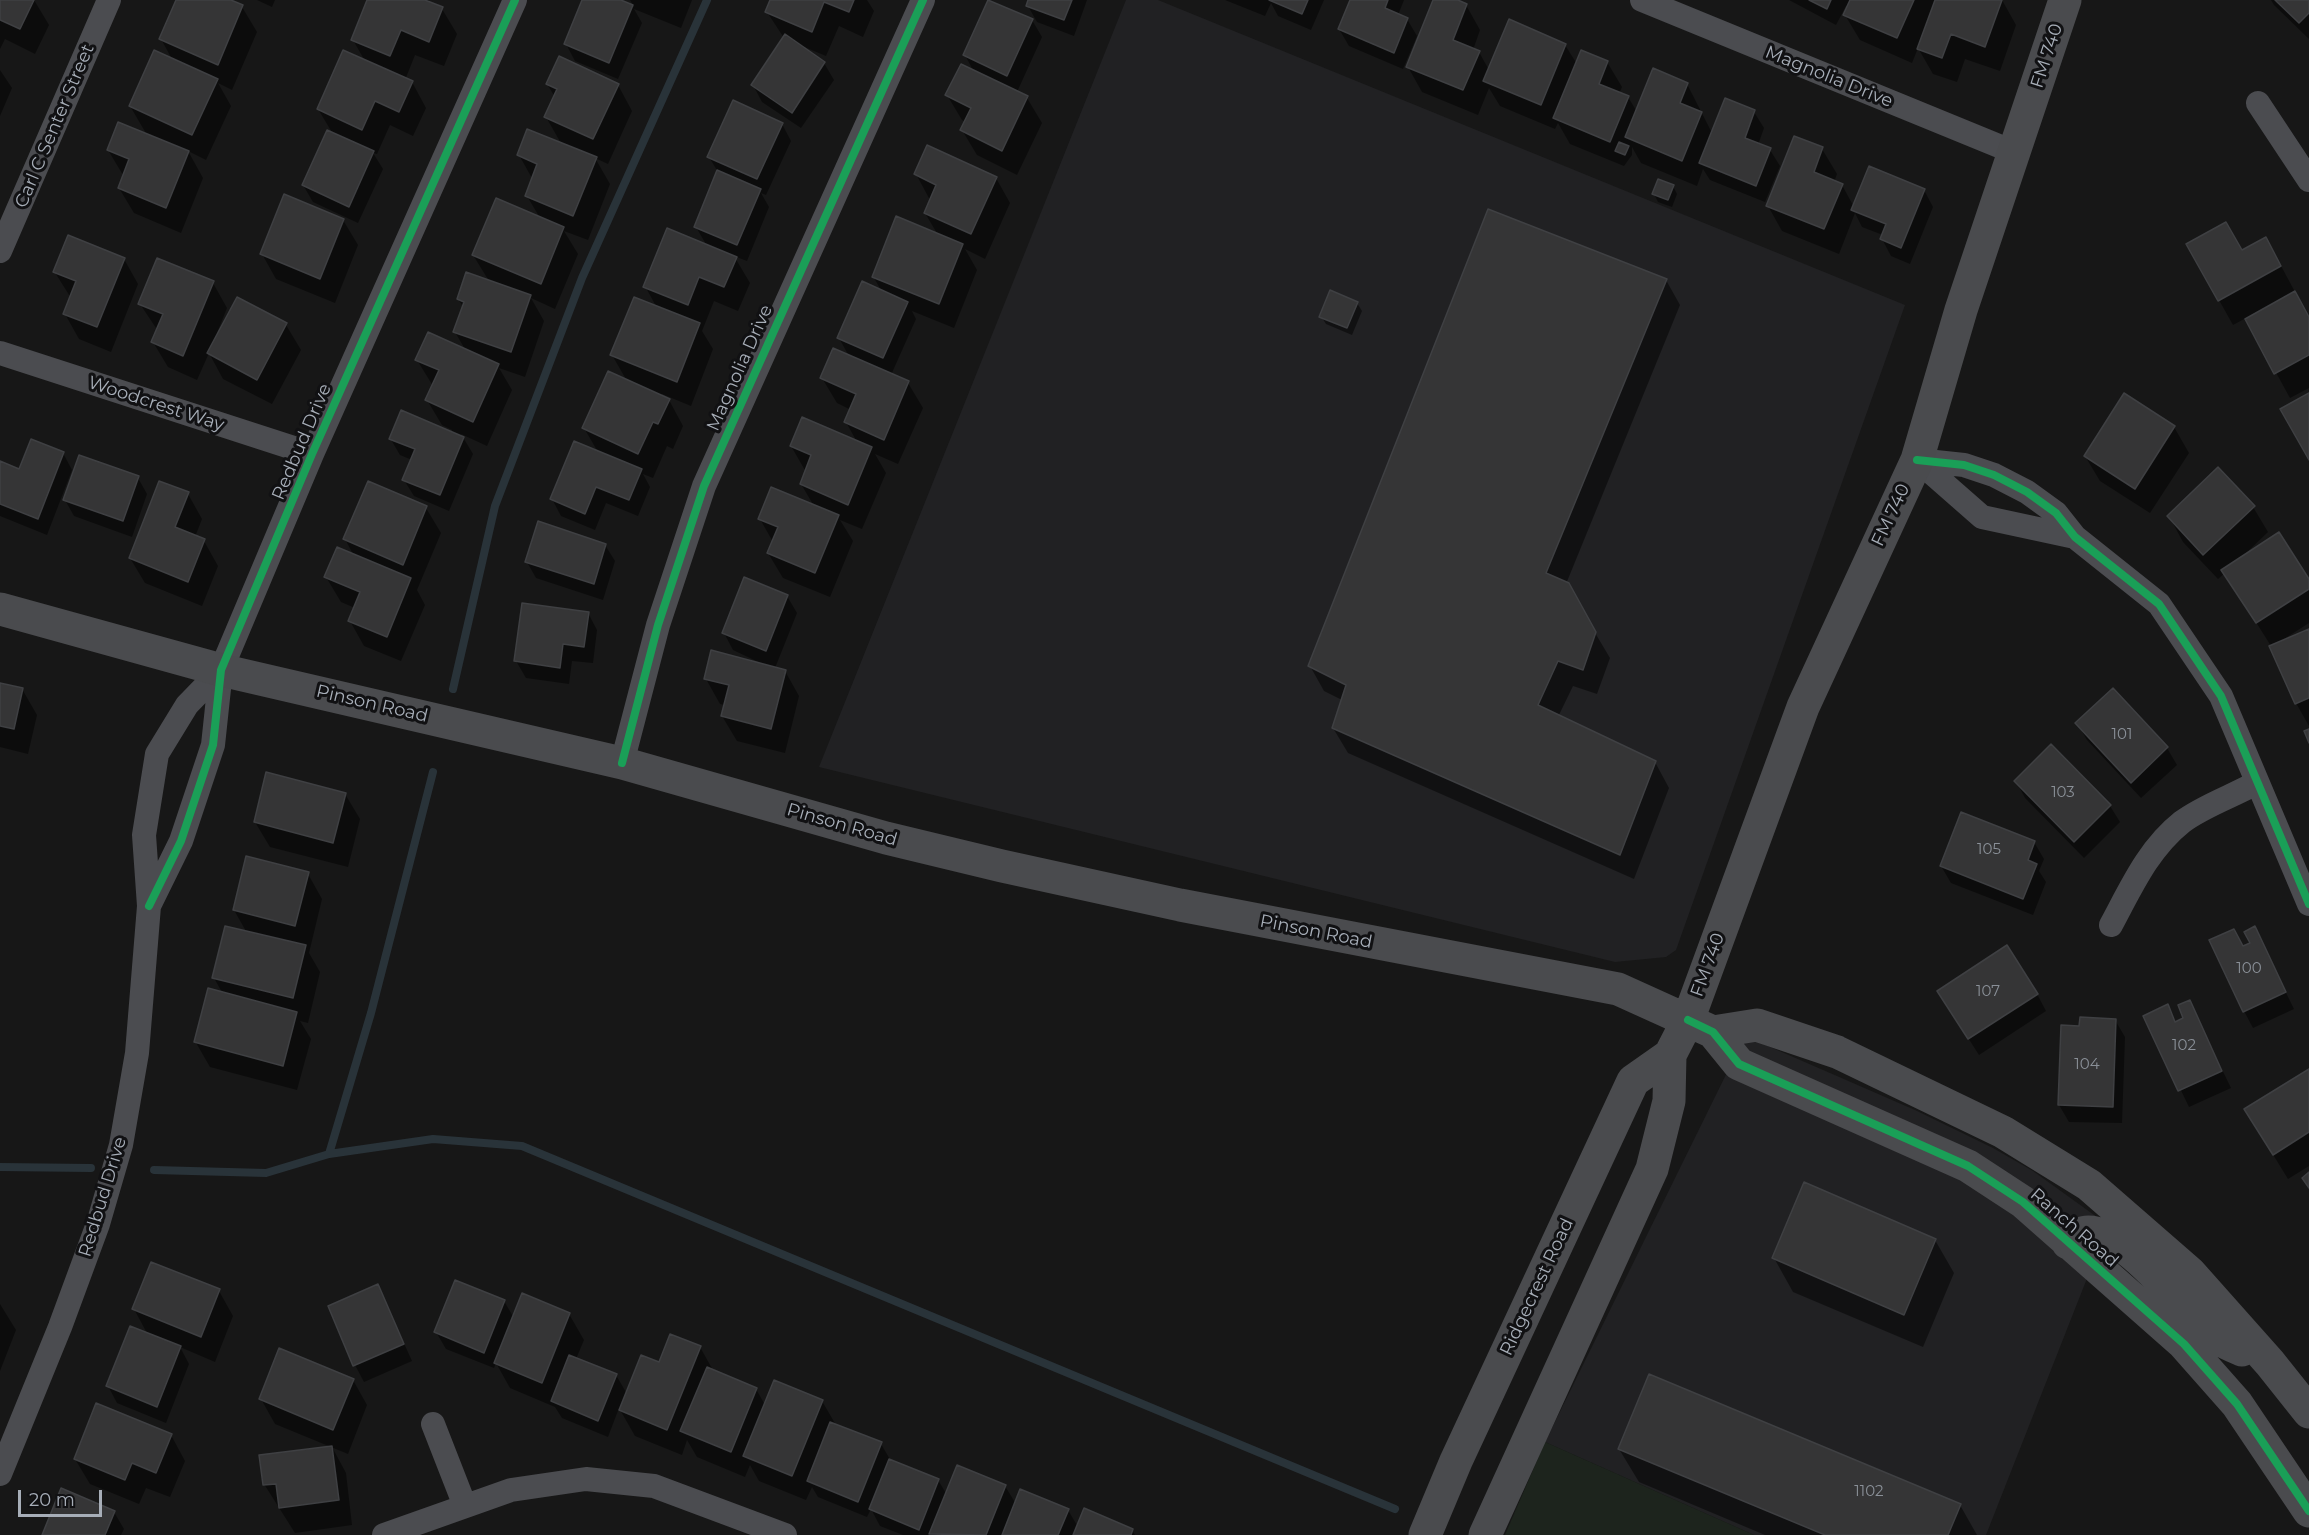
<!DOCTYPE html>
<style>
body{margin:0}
#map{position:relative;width:2309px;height:1535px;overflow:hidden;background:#171717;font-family:Montserrat,sans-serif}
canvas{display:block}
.scale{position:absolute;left:18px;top:1490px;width:84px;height:27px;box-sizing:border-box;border:3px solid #a7aeb8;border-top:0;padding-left:8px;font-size:18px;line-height:21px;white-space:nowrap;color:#a7aeb8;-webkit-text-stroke:4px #111113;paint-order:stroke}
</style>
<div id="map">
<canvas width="2309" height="1535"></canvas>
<div class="scale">20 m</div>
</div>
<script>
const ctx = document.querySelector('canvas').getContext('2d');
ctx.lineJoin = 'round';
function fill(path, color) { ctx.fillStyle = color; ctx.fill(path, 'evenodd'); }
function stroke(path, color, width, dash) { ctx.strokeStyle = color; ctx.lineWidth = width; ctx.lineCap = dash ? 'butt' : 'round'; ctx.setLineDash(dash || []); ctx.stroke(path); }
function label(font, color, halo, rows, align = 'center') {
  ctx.font = font + ' Montserrat,sans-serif'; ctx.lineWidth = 6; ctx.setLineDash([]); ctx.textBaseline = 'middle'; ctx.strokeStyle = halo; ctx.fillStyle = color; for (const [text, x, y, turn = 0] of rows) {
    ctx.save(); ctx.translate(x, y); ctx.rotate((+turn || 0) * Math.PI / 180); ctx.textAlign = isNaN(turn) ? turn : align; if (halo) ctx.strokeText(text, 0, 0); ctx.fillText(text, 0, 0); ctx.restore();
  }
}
fill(new Path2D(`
 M1126,0h32l747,305 -229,645 -10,7 -51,5 -796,-195z
 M1745,1036l170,74 78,38 40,23 75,54 -122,310h-232l-209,-93z`), '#212123');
fill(new Path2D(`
 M1545,1442l209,93h-249z`), '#1d241d');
fill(new Path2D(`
 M0,0h34l15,25 -14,29 -30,-15 -5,10z
 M177,0h50l15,7 15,25 -25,58 -14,-7 13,23 -25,54 -18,-9 15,27 -22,55 -47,-20 -15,-25 4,-13 -15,-25 39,-15 -17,-29 43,-45 -12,-22z
 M257,0h18l-3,7z
 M369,0h60l-1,3 14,6 15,25 -13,32 -29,-11 -10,25 7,2 14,26 -13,28 -23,-11 -13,29 -4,-1 10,16 -25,54 -45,-21 -10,-17 30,-51 -15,-25 47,-48 -12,-21z
 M584,0h33l17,7 -4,-7h62l-11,28 -47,-19 8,14 -24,56 -43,-18 -9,-17z
 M772,0h95l7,11 -11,26 -24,-11 -13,30 -24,-10 22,17 10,17 -33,48 -39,-26 -9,-17 31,-47 -17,-26z
 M1030,0h57l-13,36 -37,-14 -9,-16z
 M1225,0h99l-13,30 -33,-14 -7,-13 -6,13z
 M1352,0h52l-6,15 9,4 10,17 -14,33 -54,-23 -10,-17z
 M1435,0h19l12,5 14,25 -7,20 6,2 10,18 76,-25 12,19 30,-2 15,25 -3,7 9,3 9,15 50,-28 25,49 42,-21 10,16 -6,17 12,5 10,16 -15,36 -55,-22 -7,-11 -6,17 -56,-23 -9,-16v8l-8,11 -54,-22 -12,-21 -3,6 -55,-23 -11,-18 -11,27 -56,-23 -14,-25z
 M1789,0h213l14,25 -16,46 -35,-12 -8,23 -24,-8 -15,-26 -6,15 -52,-23 -15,-25 3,-8 -2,-1 -10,19z
 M2271,0h38v39l-35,-34z
 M1032,20l10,17 -25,55 10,6 15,25 -25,52 -40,-20 -15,-25 4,-8 -4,-2 -15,-25 27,-23 -9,-17z
 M0,70l12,18 -12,28z
 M547,84l71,1 14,26 -24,53 -13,-6 15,26 -22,56 -24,-9 14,23 -23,55 -24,-11 13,23 -19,56 -26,-9 13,22 -25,56 -26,-12 12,20 -24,57 -35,-15 -10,-16 8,-20 -12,-5 -10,-17 61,-5 1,-3 -10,-5 -15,-25 6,-14 -16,-26 49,-9 -11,-19 9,-24 -6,-9 31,-18 -16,-26 67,-37 -13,-22 6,-16 -14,-25 43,-10 -16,-28 9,-20z
 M782,124l9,17 -25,54 -5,-2 8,14 -22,54 -13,-5 16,27 -12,28 -24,-10 -12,30 11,18 -22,57 -29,-12 -1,3 8,3 14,26 -10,23 -6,-3 -14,32 -10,-4 7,13 -12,29 -32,-13 -11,27 -34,-14 -9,-17 46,-47 -14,-24 43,-47 -15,-26 45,-47 -12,-22 62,-40 -11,-19 22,-55 -9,-15z
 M1822,149l15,25 -3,8 8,3 12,22 70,-17 9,17 -23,57 -19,-8 -9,-17 1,-4 -21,-8 -7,-14 -16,41 -57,-23 -14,-25z
 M916,174l80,4 14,25 -25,56 -20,-10 12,21 -23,58 -42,-17 4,8 -25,56 17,8 15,25 -25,56 -23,-10 11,19 -24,56 -22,-9 13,21 -23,56 -47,-19 -15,-25 5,-11 -13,-23 54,-13 -13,-22 5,-12 -15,-26 66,-4 -11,-20 5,-12 -14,-7 -15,-25 28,-20 -11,-20 43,-46 -9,-16 65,-41 -13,-22 5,-13z
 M1673,186l4,8 -5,13 -14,-5 -4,-8z
 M343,220l15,25 -23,58 -59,-24 -14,-25z
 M2242,252l38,12 29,54v70l-19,10 -44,-80 -13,7 -14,-25z
 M124,259l14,25 -27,68 -32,-13 -14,-25 6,-16 -17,-27z
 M1666,280l14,25 -114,279 44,74 -13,36 -24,-8 -15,31 97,45 14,26 -35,91 -286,-126 -15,-25 9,-28 -18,-9 -14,-25z
 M213,283l14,25 -10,25 69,-8 15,25 -29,54 -49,-25 -14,-26 -12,27 -29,-13 -15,-25 5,-11 -18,-27z
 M1357,303l5,8 -10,24 -26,-11 -5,-8z
 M2174,427l15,26 -39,60 -50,-32 -15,-25z
 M63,453l9,17 -25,65 -47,-19v-53l20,8z
 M138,478l9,16 -15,43 -58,-21 -9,-16z
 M188,494l14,25 -7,18 9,4 14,25 -16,40 -57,-23 -15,-25z
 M2253,507l15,25 -24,23 65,27v41l-25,16 25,-9v96l-13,-23 -25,-57 -46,-73 -7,6 -35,-37 -14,-26z
 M426,508l15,25 -24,57 8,15 -24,56 -37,-15 -14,-25 5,-13 -14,-6 -15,-25 28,-21 -9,-17z
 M605,545l10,16 -12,39 -67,-22 -9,-16z
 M787,596l10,17 -22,55 10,3 14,25 -14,57 -48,-12 -15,-25 3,-11 -5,-1 -14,-25 63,-12 -36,-17 -9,-17z
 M588,613l9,17 -4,33 -21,-2 -3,23 -43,-6 -10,-17z
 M0,684l22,5 15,26 -9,39 -28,-7z
 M2113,690l54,58 10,17 -36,33 -54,-58 -10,-17z
 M2016,781l94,25 10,16 -36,36 -59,-60z
 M345,794l15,25 -12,48 -78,-20 -15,-25z
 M2034,842l10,17 -5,12 7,11 -13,33 -82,-32 -10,-17z
 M308,874l14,25 -13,54 11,19 -12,51 -8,-2 11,18 -14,51 -87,-23 -15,-26 28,-47 -9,-16 33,-45 -13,-23z
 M2254,928l40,81 -41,19 -9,-17 -1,-63 9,-4z
 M2037,994l9,17 -67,44 -30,-47z
 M2189,1002l42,86 -42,19 -44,-91 22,-10 9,17 9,-4z
 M2115,1020l10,17 -3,86 -53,-1 -10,-17 22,-78z
 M2309,1070v96l-21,13 -27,-44z
 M1935,1240l19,33 -31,74 -130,-55 -19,-34z
 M378,1286l34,75 -48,21 -9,-17z
 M219,1291l14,25 -18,46 -35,-15 9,17 -23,59 -49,-20 -9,-17 40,-51 -14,-26z
 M504,1301l10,17 55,-4 15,26 -8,19 40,16 11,19 32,-30 41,-17 14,25 42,17 9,16 57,-4 14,24 45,19 10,17 47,19 9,15 58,-9 11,18 52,6 10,17 54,3 3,5h-232l-23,-9 -9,-17 -4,8 -49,-20 -6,-10 -6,13 -47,-19 -9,-16 -5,12 -48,-20 -10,-17 -5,15 -47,-19 -16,-28 -11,29 -46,-19 -7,-11 -45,-19 -14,-25 -2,5 -48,-19 -10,-17z
 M0,1304l16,26 -16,41z
 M353,1380l14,25 -19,49 -73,-30 -14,-25z
 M171,1435l14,26 -15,36 -24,-9 -7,16 -49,-20 -15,-25z
 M332,1447l14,26 6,52 -57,8 -31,-49z
 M1619,1449l341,56 17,30h-212l-126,-53z
 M114,1512l10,17 -3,6h-77z`), '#0007');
stroke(new Path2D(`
 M453,689l42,-183 87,-228 125,-278
 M329,1154l42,-141 62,-241
 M0,1167l91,1
 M154,1170l112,3 63,-19 104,-15 89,7 873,363`), '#293339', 8);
const building = new Path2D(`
 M0,0h34l-14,29 -20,-9z
 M176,0h55l12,5 -25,60 -59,-26z
 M367,0h58l18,7 -14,35 -28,-12 -11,26 -39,-16z
 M582,0h39l12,5 -24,58 -45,-19z
 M770,0h84l-5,12 -25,-10 -12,30 -47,-20z
 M988,0l45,19 -26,57 -44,-21z
 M1028,0h44l-8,20 -38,-14z
 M1269,0h39l-6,14z
 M1350,0h38l-3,8 23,10 -14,35 -56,-24z
 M1433,0h25l9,4 -14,36 27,11 -17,39 -57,-23z
 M1809,0h22l-4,9z
 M1850,0h64l-17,38 -54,-23z
 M1935,0h67l-17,47 -34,-13 -9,24 -25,-9z
 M2275,0h34v13l-10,10z
 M1509,19l57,25 -25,61 -58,-24z
 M785,34l40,28 -33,51 -41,-28z
 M154,50l64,29 -26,56 -63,-29z
 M343,50l70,31 -14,31 -24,-11 -13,29 -45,-21z
 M1581,50l27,11 -9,23 30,12 -19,46 -57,-24z
 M559,56l60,28 -26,55 -49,-22 13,-28 -11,-5z
 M961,64l67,32 -26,55 -42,-21 11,-22 -26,-13z
 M1653,68l35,15 -8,20 22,9 -20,49 -57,-24z
 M1725,98l30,12 -10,28 26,10 -15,38 -57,-23z
 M733,100l50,23 -26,56 -50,-22z
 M118,122l71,29 -23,57 -48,-20 11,-29 -22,-9z
 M527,129l70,28 -24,59 -48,-20 12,-32 -20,-9z
 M327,130l47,21 -25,56 -47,-22z
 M1794,136l29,11 -9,25 29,12 -19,45 -58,-23z
 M1619,142l10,4 -4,9 -10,-4z
 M927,145l70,32 -26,57 -47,-21 12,-28 -22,-11z
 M1869,166l56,23 -24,59 -21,-9 6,-15 -35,-14z
 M717,170l44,19 -24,56 -43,-18z
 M1658,179l16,6 -6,15 -16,-6z
 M284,194l60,25 -24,60 -60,-25z
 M496,198l68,29 -23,57 -69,-29z
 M1488,209l179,70 -121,294 23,10 27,49 -13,38 -25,-9 -20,44 118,56 -36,94 -288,-127 14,-43 -38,-19z
 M896,216l67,28 -24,60 -67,-27z
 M2226,222l16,28 24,-13 15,29 -63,35 -32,-57z
 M667,228l70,29 -13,30 -25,-10 -11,28 -45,-18z
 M68,235l57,23 -28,69 -34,-13 13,-33 -23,-9z
 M157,258l57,23 -31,75 -32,-14 12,-28 -25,-10z
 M466,272l65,23 -20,57 -58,-20 11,-30 -7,-3z
 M862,281l46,21 -25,56 -46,-20z
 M1330,290l28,12 -11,26 -28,-11z
 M2295,291l14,26v38l-35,19 -29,-55z
 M237,297l50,26 -30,57 -50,-27z
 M634,297l66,26 -23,59 -67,-27z
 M428,332l71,32 -26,58 -48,-22 14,-30 -24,-10z
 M833,348l76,33 -25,59 -40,-18 12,-28 -36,-16z
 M608,371l62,28 -12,25 -5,-2 -15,32 -56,-26z
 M2124,393l51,33 -40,63 -51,-33z
 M2309,393v67l-29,-51z
 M401,410l63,27 -24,58 -38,-15 13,-31 -26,-10z
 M802,417l70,30 -24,58 -48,-21 11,-29 -21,-9z
 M31,439l33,13 -26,67 -38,-15v-43l19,8z
 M574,441l68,28 -13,31 -33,-13 -11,27 -35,-15z
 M79,455l60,21 -16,45 -60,-21z
 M2218,467l37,39 -52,49 -36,-39z
 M159,481l30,11 -14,35 30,12 -17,43 -59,-24z
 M368,481l59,25 -24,59 -60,-26z
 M771,487l68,28 -24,58 -48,-20 11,-26 -20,-8z
 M538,521l68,23 -12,40 -69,-22z
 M2279,532l30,47v10l-53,34 -35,-53z
 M337,547l74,31 -24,59 -39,-16 12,-29 -36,-15z
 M744,577l44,18 -22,56 -44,-18z
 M522,603l67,9 -5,35 -21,-3 -3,24 -46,-7z
 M2309,629v69l-14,6 -26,-58z
 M711,650l75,20 -15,59 -50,-13 8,-31 -25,-6z
 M0,683l23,5 -9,41 -14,-3z
 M2113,688l55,59 -37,36 -56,-60z
 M2309,729v14l-5,-12z
 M2051,744l60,61 -37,37 -60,-61z
 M266,772l80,21 -13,50 -79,-21z
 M1961,812l74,29 -7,19 9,4 -14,35 -83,-33z
 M246,856l63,16 -14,54 -62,-16z
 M225,926l81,19 -13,53 -81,-20z
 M2255,926l31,66 -43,20 -34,-72 25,-11 9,17 7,-3 -6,-11z
 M2007,945l31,49 -70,45 -31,-48z
 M208,988l89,24 -14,54 -89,-24z
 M2190,1000l32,71 -44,20 -35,-75 25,-12 7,18 8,-4 -5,-13z
 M2080,1017l36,2 -3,88 -55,-2 3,-80 18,1z
 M2309,1069v63l-36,23 -29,-46z
 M2309,1172v16l-7,-10z
 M1804,1182l132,57 -32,76 -132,-57z
 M151,1262l69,27 -19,48 -69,-28z
 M455,1280l50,20 -21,53 -50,-21z
 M378,1284l26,60 -51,22 -25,-60z
 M522,1293l48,20 -28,70 -48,-20z
 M130,1326l51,20 -24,61 -51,-21z
 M670,1334l31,12 -34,84 -48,-20 22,-55 18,7z
 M279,1348l75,31 -21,51 -74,-31z
 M569,1355l48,19 -19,47 -47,-20z
 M707,1367l50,21 -26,64 -51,-21z
 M1649,1374l312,130 -13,31h-123l-207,-86z
 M774,1380l49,20 -31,76 -49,-20z
 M96,1403l76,31 -16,39 -24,-10 -7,17 -51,-21z
 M830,1422l52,20 -24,60 -51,-21z
 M332,1446l7,54 -60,8 -3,-24 -13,1 -4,-30z
 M889,1459l50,20 -20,51 -50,-21z
 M957,1465l49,20 -20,50 -57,-1z
 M61,1488l54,23 -10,24h-63z
 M1020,1489l49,20 -11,26h-56z
 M1084,1508l49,21 -2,6h-58z`);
fill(building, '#353536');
stroke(building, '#3f4043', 1.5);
stroke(new Path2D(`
 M1642,0l374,153
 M2258,103l51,77
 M0,251l109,-251
 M0,353l312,101
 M1917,460l47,5 30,10 33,17 29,21 19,24 84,67 62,92 88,208
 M1917,460l65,57 93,20
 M622,763l36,-138 46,-139 219,-486
 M149,906l32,-65 32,-96 8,-75 91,-216 203,-454
 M2111,925c20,-37 37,-76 71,-103 21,-16 51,-26 74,-39
 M433,1424l32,82
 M0,1474l60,-147 38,-103 23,-79 16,-92 12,-147 -5,-71 13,-81 30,-49 34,-35
 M384,1535l127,-45 75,-11 68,7 131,49`), '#4b4c50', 24);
stroke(new Path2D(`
 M0,609l221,61 401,93 264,75 116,28 178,39 438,84 95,43 26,32 229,102 55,36 161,142 53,60 72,107
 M1713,1032l44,-7 80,27 166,80 86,53 101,88 80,90 39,49
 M2068,1243c4,-2 8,-7 11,-9 39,-18 113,87 142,106 6,4 14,7 21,10
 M1425,1535l31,-74 177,-380 37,-26
 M1485,1535l167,-366 17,-68 1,-46 18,-35 115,-313 114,-247 44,-150 104,-310`), '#4a4b4e', 33);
stroke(new Path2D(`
 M1917,460l47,5 30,10 33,17 29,21 19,24 84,67 62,92 88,208
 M622,763l36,-138 46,-139 219,-486
 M149,906l32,-65 32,-96 8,-75 91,-216 203,-454
 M1688,1020l25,12 26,32 229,102 55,36 161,142 53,60 72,107`), '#1a9f57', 8);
label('15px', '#8a9098', null, [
 ["101",2122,735],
 ["103",2063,793],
 ["105",1989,850],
 ["100",2249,969],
 ["107",1988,992],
 ["102",2184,1046],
 ["104",2087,1065],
 ["1102",1869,1492]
]);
label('18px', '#a7aeb8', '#111113', [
 ["FM 740",2047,56,-72],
 ["Magnolia Drive",1829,77,22],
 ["Carl C Senter Street",55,126,-67],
 ["Magnolia Drive",740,368,-66],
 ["Woodcrest Way",156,404,18],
 ["Redbud Drive",302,442,-67],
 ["FM 740",1891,515,-65],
 ["Pinson Road",372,704,13],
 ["Pinson Road",842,825,16],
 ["Pinson Road",1316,932,11],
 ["FM 740",1708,965,-70],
 ["Redbud Drive",103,1197,-73],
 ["Ranch Road",2074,1228,41],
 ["Ridgecrest Road",1537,1287,-65]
]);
</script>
